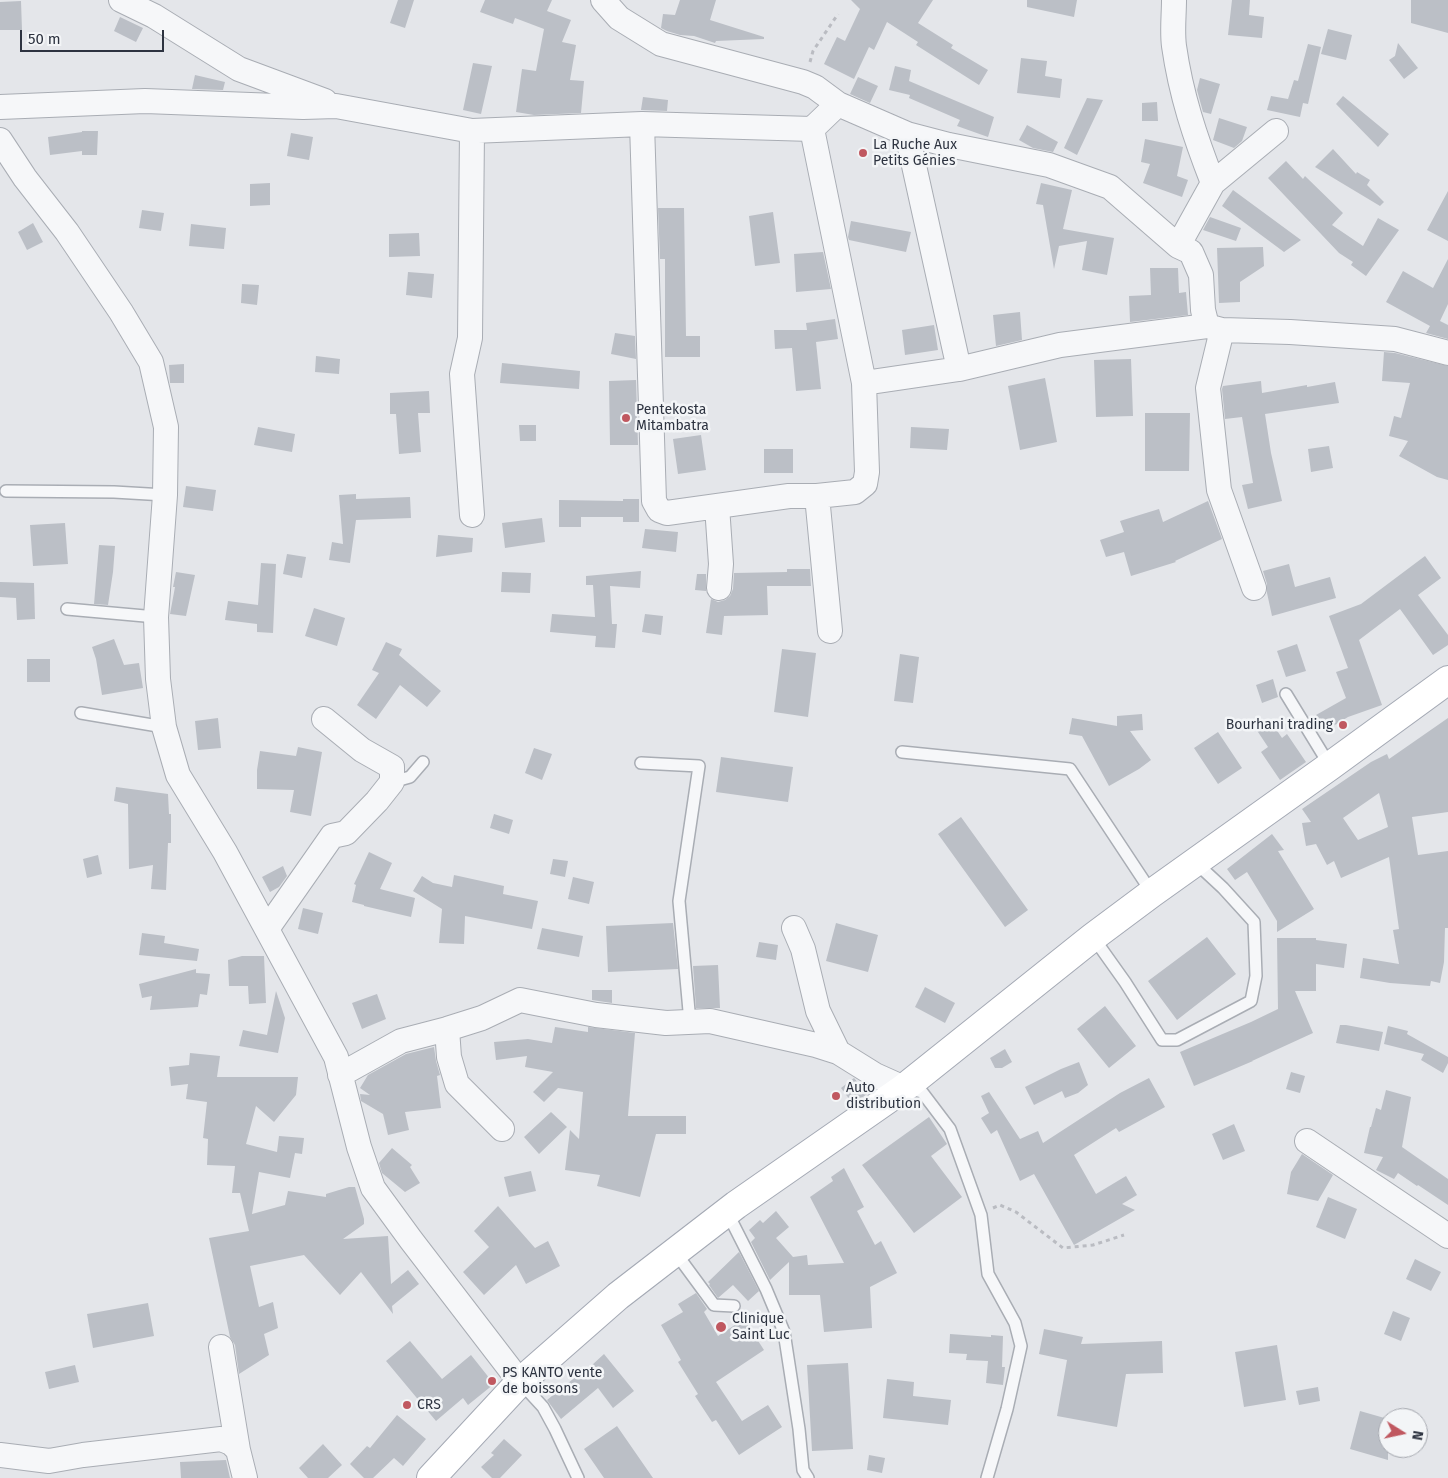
<!DOCTYPE html>
<meta charset="utf-8">
<style>
body{margin:0}
#map{position:relative;width:1448px;height:1478px;overflow:hidden;background:#e4e6ea;font-family:"Fira Sans",sans-serif}
canvas{display:block}
.north{position:absolute;left:1378px;top:1408px;width:50px;height:50px;box-sizing:border-box;background:#f3f5f7;border:1px solid #a4a7ae;border-radius:50%;rotate:100deg;font-size:14px;font-weight:700;line-height:20px;text-align:center;color:#2d3340}
.north::after{content:'';display:block;margin:auto;width:18px;height:22px;background:#c05860;clip-path:polygon(50% 0,100% 100%,50% 72%,0 100%)}
.scale{position:absolute;left:20px;top:30px;width:144px;height:22px;box-sizing:border-box;border:2px solid #2d3340;border-top:0;padding-left:6px;font-size:15px;line-height:18px;white-space:nowrap;color:#2d3340;-webkit-text-stroke:4px #f3f5f7;paint-order:stroke}
</style>
<div id="map">
<canvas width="1448" height="1478"></canvas>
<div class="north">N</div>
<div class="scale">50 m</div>
</div>
<script>
const ctx = document.querySelector('canvas').getContext('2d');
ctx.lineJoin = 'round';
function fill(path, color) { ctx.fillStyle = color; ctx.fill(path, 'evenodd'); }
function stroke(path, color, width, dash) { ctx.strokeStyle = color; ctx.lineWidth = width; ctx.lineCap = dash ? 'butt' : 'round'; ctx.setLineDash(dash || []); ctx.stroke(path); }
function label(font, color, halo, rows, align = 'center') {
  ctx.font = font + ' "Fira Sans",sans-serif'; ctx.lineWidth = 5; ctx.setLineDash([]); ctx.textBaseline = 'middle'; ctx.strokeStyle = halo; ctx.fillStyle = color; for (const [text, x, y, turn = 0] of rows) {
    ctx.save(); ctx.translate(x, y); ctx.rotate((+turn || 0) * Math.PI / 180); ctx.textAlign = isNaN(turn) ? turn : align; if (halo) ctx.strokeText(text, 0, 0); ctx.fillText(text, 0, 0); ctx.restore();
  }
}
fill(new Path2D(`
 M398,0h16l-9,28 -15,-5z
 M485,0h67l-5,11 24,9 -9,22 14,3 -6,35 14,1 -3,32 -47,2 -18,-3 6,-43 14,2 8,-42 -29,-11 -2,6 -33,-12z
 M680,0h36l-6,20 54,17v2l-48,2 -1,2 -21,-7 -14,-1 -13,-4 -6,-3 2,-14 12,1z
 M851,0h82l-15,23 35,22 -2,3 37,22 -9,15 -63,-40 2,-3 -31,-20 -13,28 -5,-3 -15,32 -30,-15 13,-27 8,4 15,-32z
 M1027,0h50l-3,17 -47,-10z
 M1232,0h18l-1,15 15,2 -2,21 -34,-3z
 M1411,0h37v33l-37,-10z
 M21,1l1,29h-22v-28z
 M120,17l23,11 -7,14 -22,-11z
 M1328,29l24,6 -6,25 -25,-6z
 M1398,43l20,25 -14,11 -15,-19 6,-4z
 M1308,44l13,3 -13,57 -5,-1 -3,14 -33,-7 4,-14 17,3 6,-19 4,1z
 M1021,58l26,3 -2,15 17,3 -2,19 -43,-5z
 M473,63l19,3 -11,48 -18,-4z
 M895,66l16,4 -2,11 85,36 -6,20 -31,-11 3,-6 -51,-22 1,-3 -21,-5z
 M195,75l30,7 -2,8 -31,-1z
 M858,77l20,9 -8,17 -20,-9z
 M1200,78l20,6 -9,30 -8,-2 -6,-22z
 M1343,96l46,38 -11,13 -42,-43z
 M643,97l25,3 -1,11 -26,-1z
 M1087,98l16,2 -26,55 -13,-7z
 M1157,102l1,19h-16v-18z
 M1219,118l28,9 -5,14 -8,7 -21,-8z
 M1027,125l31,17 -5,10 -20,-4 -14,-8z
 M82,131h16l-1,24h-15v-4l-32,4 -2,-18 34,-5z
 M291,133l22,4 -4,23 -22,-4z
 M1145,139l38,8 -6,29 11,4 -6,17 -39,-14 7,-19 -9,-2z
 M1333,149l23,25 1,-2 13,8 -3,5 17,17 -4,4 -65,-39z
 M1286,161l17,18 2,-3 38,37 -11,12 31,21 15,-28 21,12 -33,46 -15,-11 2,-3 -14,-9 -71,-75z
 M270,183v22l-20,1v-22z
 M1041,183l31,7 -9,39 51,9 -7,37 -25,-5 5,-29 -28,5 -5,23 -11,-64 -7,-1z
 M1233,190l68,50 -17,12 -62,-46z
 M1448,191v50l-21,-11z
 M658,208h26l2,128h14v21h-35v-98h-5z
 M142,210l22,3 -3,18 -22,-3z
 M773,212l7,51 -25,3 -6,-50z
 M1210,217l31,11 -5,13 -33,-11z
 M851,221l60,11 -5,20 -57,-12 -1,-3z
 M33,223l10,19 -16,8 -9,-18z
 M191,224l35,4 -2,21 -35,-3z
 M419,233l1,23 -31,1v-23z
 M1263,247l1,19 -24,16v20l-21,1 -2,-55z
 M823,252l8,37 -35,3 -2,-38z
 M1448,259v45l-8,17 8,4v14l-22,-6 4,-7 -44,-24 17,-31 30,17z
 M1150,268h28l1,25 7,-1 2,23 -58,7 -1,-26 22,-1z
 M408,272l26,2 -2,24 -26,-3z
 M242,284l17,1 -2,20 -16,-2z
 M1020,312l2,28 -26,6 -3,-31z
 M835,319l3,20 -22,3 5,47 -25,2 -4,-43 -17,1 -1,-19h33l-1,-7z
 M934,325l4,25 -33,5 -3,-25z
 M615,333l20,3 1,23 -25,-5z
 M1384,352l11,1 53,13v114l-11,-3 -38,-21 9,-15 -19,-5 5,-20 7,2 9,-35 -28,-2z
 M316,356l24,3 -1,15 -24,-2z
 M1131,359l2,57 -37,1 -2,-57z
 M502,363l78,8 -1,18 -79,-6z
 M184,364v19h-14l-1,-18z
 M1045,378l12,64 -37,8 -12,-64z
 M636,380l2,65h-28l-1,-64z
 M1261,381l1,12 45,-8v2l28,-5 4,21 -74,11 6,39 11,48 -34,8 -6,-24 11,-2 -11,-66 -17,2 -3,-30 1,-3z
 M429,391l1,22h-12l3,39 -22,2 -3,-40h-6v-21z
 M1145,413h45l-1,58h-44z
 M519,425h17v16h-16z
 M258,427l37,7 -3,18 -38,-7z
 M911,427l38,2 -2,21 -37,-2z
 M701,435l5,35 -28,4 -5,-35z
 M1329,446l4,22 -22,4 -3,-23z
 M764,449h29v24h-29z
 M186,486l30,4 -3,21 -30,-4z
 M356,494v5l54,-2 1,21 -55,2 -6,43 -21,-3 3,-18 11,2 -4,-49z
 M623,499h16v23h-16v-5h-42v10h-22v-27l64,1z
 M1208,501l14,38 -47,22 1,1 -45,14 -7,-24 -18,5 -6,-17 24,-8 -4,-11 39,-12 4,13z
 M542,518l3,24 -40,6 -3,-25z
 M65,523l3,41 -35,2 -3,-41z
 M645,529l33,3 -2,20 -34,-4z
 M438,535l35,3 -1,14 -36,5z
 M99,545l16,1 -2,26 -5,33 -14,-1z
 M287,554l19,3 -4,21 -19,-4z
 M1425,556l16,22 -23,17 30,40v10l-15,10 -33,-46 -41,31 23,65 -34,12 -23,14 -9,-16 30,-17 -10,-26 12,-4 -19,-52 32,-12z
 M261,563l15,1 -3,69 -16,-1v-8l-32,-4 3,-19 30,4z
 M1289,564l6,23 35,-10 6,21 -64,18 -5,-23v-9l-4,-13z
 M787,569h23l1,17h-44l1,29 -44,1 -2,19 -16,-2 5,-34 7,3 7,-2 5,-4 3,-7 1,-16 53,-1z
 M641,571l-1,17 -30,-2 2,38h5l-2,24 -20,-1 1,-11 -46,-4 2,-18 43,3 -2,-32h-7v-9z
 M176,572l19,3 -9,41 -16,-2 5,-27h-2z
 M502,572l29,1 -1,20 -29,-1z
 M697,574h9v17l-11,-1z
 M0,582l34,1 1,36 -18,1 -1,-22 -16,-1z
 M314,608l31,10 -8,28 -32,-10z
 M645,614l18,2 -2,19 -19,-3z
 M114,639l10,26 15,-2 4,25 -41,7 -6,-36 -4,-12z
 M386,642l16,7 -3,6 42,36 -14,16 -27,-22 -24,34 -19,-14 22,-32 -7,-3z
 M1297,644l9,27 -20,6 -9,-26z
 M782,649l34,4 -8,64 -34,-5z
 M900,654l19,3 -6,46 -19,-2z
 M27,659h23v23h-23z
 M1273,679l5,18 -16,6 -6,-18z
 M1142,714l1,16 -13,1 21,29 -12,9 -30,17 -27,-50 -13,-2 3,-16 45,8v-10z
 M218,718l3,30 -23,2 -3,-29z
 M1448,718v94l-36,5 6,38 30,-4v77h-3l-1,34 -4,21 -9,-2 -1,5 -40,-3 -30,-5 3,-20 36,6 -6,-34 6,-1 -10,-72 -48,21 -7,-17 -7,4 -11,-21 -10,2 -4,-23 9,-1 -9,-13 69,-47 16,-8 2,5zM1379,793l9,34 -30,13 -15,-22z
 M1270,720l12,18 5,-4 19,28 -26,18 -19,-28 7,-5 -12,-18z
 M1218,732l24,36 -24,16 -24,-36z
 M298,747l24,5 -11,64 -21,-4 4,-22 -37,-1v-19l3,-19 36,5z
 M534,748l18,6 -10,26 -17,-7z
 M721,757l72,10 -5,35 -72,-10z
 M116,787l52,7 1,20h2v29h-3l-2,47 -15,-1 2,-24 -24,4 -1,-65 -14,-3z
 M494,814l19,6 -4,14 -19,-6z
 M961,817l67,93 -23,17 -67,-93z
 M1272,834l12,16 -6,1 36,58 -37,23v-11l-30,-49 -12,8 -8,-11z
 M369,852l23,11 -12,26 35,9 -4,19 -47,-11v-1l-12,-3 4,-17 -2,-1z
 M98,855l4,19 -15,4 -4,-19z
 M553,859l15,2 -3,16 -15,-3z
 M283,866l4,10 -8,11 -9,5 -8,-15z
 M454,875l50,11 -1,8 35,7 -6,28 -67,-13 -1,28 -25,-1 3,-34 -29,-18 9,-15 11,7 19,4z
 M573,877l21,5 -5,22 -21,-5z
 M303,908l20,5 -5,21 -20,-5z
 M673,923l5,46 -70,3 -2,-46z
 M836,923l42,12 -10,37 -42,-11z
 M542,928l41,8 -4,21 -42,-8z
 M142,933l23,3 -1,7 35,6 -2,12 -58,-6z
 M1207,937l29,37 -59,46 -29,-39z
 M1277,938h39v2l31,4 -3,24 -28,-4v27h-21l18,42 -61,28h1l-59,25 -14,-34 71,-30 27,-13z
 M759,942l19,3 -2,15 -20,-3z
 M242,956h22l2,47 -17,1 -1,-18h-19l-1,-26z
 M718,965l2,43h-24l-3,-42z
 M196,969v4l14,1 -3,21 -7,-1 -2,13 -48,3 2,-14 -10,2 -3,-14z
 M925,987l30,16 -10,20 -30,-16z
 M592,990h20v13l-20,-3z
 M276,991l9,27 -7,35 -39,-7 4,-16 24,5z
 M377,994l9,25 -24,10 -10,-26z
 M1105,1006l31,40 -27,22 -32,-39z
 M1340,1025h6l37,7 -4,19 -43,-8z
 M1388,1026l20,5 -1,3 41,23v6l-5,10 -22,-13 3,-6 -40,-10z
 M555,1027l33,5v-5l47,6 -7,83h58v18h-30l-16,63 -43,-11 3,-11 -35,-5 5,-40 9,9 4,-47 -25,-4 -14,14 -11,-10 20,-20 -28,-5 2,-11 -31,4 -2,-18 34,-3 24,4z
 M434,1047l2,14 4,14 -3,1 4,32 -36,4 4,18 -21,5 -5,-21 -22,-13 -1,-7 10,1 -10,-7 8,-13 38,-21z
 M1005,1049l7,13 -10,6h-7l-5,-10z
 M190,1053l30,3 -3,21h81l-2,18 -22,27 -18,-16 -10,38 31,8 2,-16 25,2 -2,16 -7,-1 -5,25 -31,-6 -7,42 33,-9 3,-14 38,6v-3l23,-7h6l9,32v5l-21,15 45,-3 3,48 17,-14 11,14 -27,22 1,8 -32,-42 -21,23 -36,-40 -54,11 9,41 14,-5 5,26 -14,6 5,21 -30,19 -4,-29 -5,-8 -21,-99 40,-7 -9,-38h-8l3,-27 -28,-1 1,-26 -5,-1 4,-36 -21,-3 2,-15 -17,2 -2,-19 20,-2z
 M1079,1062l9,23 -10,8 -13,5 -3,-7 -28,14 -9,-18 36,-18z
 M1291,1072l14,4 -5,17 -14,-4z
 M854,1078l13,16 -14,10 -12,-16z
 M1149,1078l16,29 -46,25 -3,-4 -42,27 22,39 30,-18 11,19 -15,9 13,6 -61,35 -40,-71 -14,7 -23,-51 -6,4 -10,-16 8,-5 -8,-17 8,-4 31,47 18,-8 5,12 77,-50z
 M1386,1090l25,7 -9,50 46,32v26l-30,-20 -1,1 -19,-13 -4,6 -18,-9 7,-13 -19,-4 6,-26h1l5,-19 5,2z
 M551,1112l16,15 -28,27 -15,-17z
 M929,1117l18,27 -16,12 31,41 -48,36 -52,-68z
 M1234,1124l11,27 -22,9 -11,-26z
 M392,1148l20,17 -2,2 10,16 -15,9 -23,-19 -3,-10z
 M1302,1154l31,21 -15,26 -31,-7 4,-22z
 M844,1168l20,39 -7,4 18,34 6,-4 16,32 -27,14 2,41 -48,4 -4,-37h-31v-33l-19,18 -19,-38 4,-4 -6,-8 11,-10 3,3 13,-12 13,16 -13,11 17,19 14,-2 1,10 36,-2 -34,-66 23,-16 -2,-4z
 M531,1171l5,20 -27,6 -5,-20z
 M1328,1197l29,12 -12,30 -29,-12z
 M498,1206l37,42 13,-7 12,25 -34,18 -10,-19 -32,30 -21,-23 26,-25 -15,-16z
 M739,1252l20,39 -11,10 -15,-16 -15,13 -9,-13 1,-1 -2,-2z
 M1415,1259l26,13 -10,19 -25,-12z
 M696,1293l11,16 -3,3 14,24 26,-17 20,31 -48,32 26,39 26,-16 14,22 -43,28 -23,-35 -4,2 -17,-26 3,-2 -20,-32 3,-2 -20,-35 22,-13 -5,-8z
 M148,1303l6,33 -61,12 -6,-34z
 M1393,1311l17,7 -9,23 -17,-7z
 M1044,1329l39,8 -2,7 81,-3 1,32 -37,1 -9,53 -60,-11 10,-56 -28,-6z
 M950,1334l41,3v-2l12,1 -1,31h3l-2,18 -17,-2 2,-22 -22,-1 1,-6 -18,-1z
 M410,1341l32,38 29,-24 23,29 -26,21 -5,-7 -27,23 -50,-60z
 M1277,1345l9,55 -42,7 -9,-55z
 M604,1354l30,37 -21,17 -15,-20 -37,31 -14,-19 31,-25 1,2z
 M848,1363l5,86 -41,2 -5,-86z
 M75,1365l4,17 -30,7 -4,-17z
 M887,1379l27,3 -1,14 38,4 -3,25 -65,-7z
 M1318,1387l2,14 -21,4 -3,-14z
 M1360,1411l28,8v41l-38,-11z
 M397,1415l29,24 -23,27 -9,-8 -21,20h-9l-14,-14 17,-18 3,2z
 M617,1426l36,52h-49l-20,-29z
 M504,1439l18,16 -22,23h-8l-11,-11 13,-12 -3,-2z
 M323,1444l19,21 -14,13h-20l-9,-10z
 M869,1455l16,3 -3,15 -15,-3z
 M226,1460l4,18h-49l-1,-16z`), '#bbbfc6');
const service = new Path2D(`
 M6,491l108,1 51,3
 M67,609l89,8
 M1286,694l44,72
 M81,713l83,14
 M902,752l168,17 82,124
 M641,763l58,3 -20,135 11,121
 M392,782l18,-5 13,-15
 M1093,937l32,45 37,58h15l74,-39 5,-25 -2,-54 -31,-34 -28,-26
 M907,1088l15,4 28,37 31,86 7,59 27,49 6,23 -14,63 -20,69
 M727,1212l39,77 18,43 15,97 4,41 5,8
 M675,1252l39,53 20,1
 M520,1382l23,25 12,22 23,49`);
const minor = new Path2D(`
 M121,0l33,16 85,53 86,32
 M603,0l16,18 42,26 142,38 12,5 23,17 69,30 42,11 100,20 61,22 68,59 13,6 10,23 2,35 4,16 15,4 68,2 105,7 53,14
 M1174,0c0,15 -2,31 0,46 7,49 21,91 39,137
 M0,107l145,-6 158,6 33,-1 136,25 170,-7 170,5 26,-25
 M642,124l12,377 5,9 8,3 122,-17h28
 M812,129l52,254 3,89 -2,12 -10,8 -38,4 13,135
 M907,134l52,235
 M0,140l25,38 42,54 54,80 30,50 15,65 -1,68 -9,122 2,62 6,48 14,48 47,77 111,205 23,90 14,41 38,52 109,142
 M1178,246l35,-63 63,-52
 M1222,330l-14,58 11,102 35,98
 M864,383l95,-14 101,-24 147,-19
 M717,506l4,58 -2,24
 M472,515l-10,-141 8,-36 2,-207
 M794,928l9,21 15,62 20,41
 M267,929l65,-93 14,-3 31,-32 15,-19v-15l-30,-17 -38,-31
 M447,1029l2,28 8,27 45,45
 M340,1075l61,-34 46,-12 35,-11 38,-18 76,15 70,8 44,-2 106,24 22,7 37,23 29,13
 M1307,1141l141,95
 M221,1347l17,103 7,28
 M0,1455l49,6 34,-6 138,-16 10,4 7,7`);
const primary = new Path2D(`
 M431,1478l89,-96 98,-86 118,-91 168,-117 189,-151 59,-44 178,-127 118,-86`);
stroke(service, '#a9adb4', 14);
stroke(minor, '#a9adb4', 26);
stroke(primary, '#a4a9b4', 30);
stroke(new Path2D(`
 M810,62l3,-11 25,-37
 M993,1208l7,-3 16,7 47,36 30,-3 31,-10`), '#babcc2', 3, [4, 4]);
stroke(service, '#f6f7f9', 11);
stroke(minor, '#f6f7f9', 24);
stroke(primary, '#fff', 28);
for (const [x, y, r, color] of [
 [863,153,5,"#c05860"],
 [626,418,5,"#c05860"],
 [1343,725,5,"#c05860"],
 [836,1096,5,"#c05860"],
 [721,1327,6,"#c05860"],
 [492,1381,5,"#c05860"],
 [407,1405,5,"#c05860"]
]) { const dot = new Path2D(); dot.arc(x, y, r, 0, 2 * Math.PI); ctx.fillStyle = color; ctx.fill(dot); stroke(dot, '#f3f5f7', 2); }
label('14px', '#2d3340', '#f3f5f7', [
 ["La Ruche Aux",873,145],
 ["Petits Génies",873,161],
 ["Pentekosta",636,410],
 ["Mitambatra",636,426],
 ["Bourhani trading",1333,725,"right"],
 ["Auto",846,1088],
 ["distribution",846,1104],
 ["Clinique",732,1319],
 ["Saint Luc",732,1335],
 ["PS KANTO vente",502,1373],
 ["de boissons",502,1389],
 ["CRS",417,1405]
], 'left');
</script>
